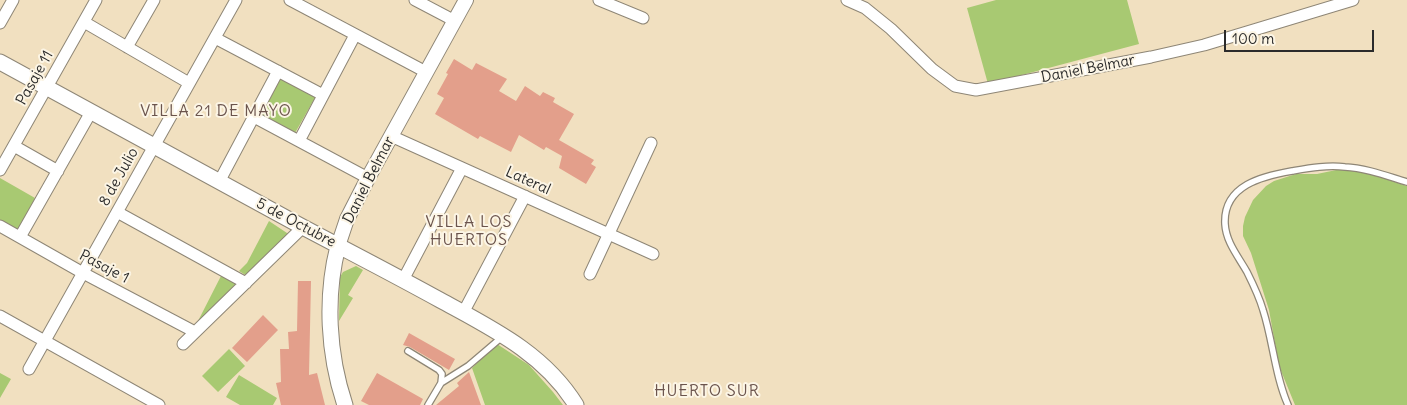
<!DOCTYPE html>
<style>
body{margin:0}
#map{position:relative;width:1407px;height:405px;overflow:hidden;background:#f1e0c0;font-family:Delius,sans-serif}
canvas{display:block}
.scale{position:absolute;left:1224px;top:30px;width:150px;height:22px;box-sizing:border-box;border:2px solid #2b2b2b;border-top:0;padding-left:6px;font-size:15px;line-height:18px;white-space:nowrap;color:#2b2b2b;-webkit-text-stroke:4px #fcf5e5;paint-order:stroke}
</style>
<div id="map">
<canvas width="1407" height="405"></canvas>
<div class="scale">100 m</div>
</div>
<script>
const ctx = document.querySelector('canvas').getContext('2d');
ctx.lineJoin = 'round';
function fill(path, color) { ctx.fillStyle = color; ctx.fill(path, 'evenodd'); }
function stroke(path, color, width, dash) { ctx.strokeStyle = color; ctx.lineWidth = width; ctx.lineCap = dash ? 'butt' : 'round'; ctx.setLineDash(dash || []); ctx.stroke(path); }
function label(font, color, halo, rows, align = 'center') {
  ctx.font = font + ' Delius,sans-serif'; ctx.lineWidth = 4; ctx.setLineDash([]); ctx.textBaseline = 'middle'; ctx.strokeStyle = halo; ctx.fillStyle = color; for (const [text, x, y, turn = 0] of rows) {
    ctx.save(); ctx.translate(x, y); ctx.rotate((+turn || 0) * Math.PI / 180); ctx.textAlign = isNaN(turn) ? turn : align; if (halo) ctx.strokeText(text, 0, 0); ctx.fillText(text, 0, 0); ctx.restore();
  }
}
fill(new Path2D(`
 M996,0h131l12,44 -151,40 -21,-76z
 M280,77l36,19 -21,37 -34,-18z
 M1341,169l30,5 36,12v219h-112l-16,-39 -10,-56 -18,-57 -8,-17v-10l2,-9 8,-17 13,-14 8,-5 22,-7h21z
 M0,178l35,20 -15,31 -5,2 -15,-8z
 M269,221l21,14 -43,41 -8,-5 8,-8z
 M356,266l7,4 -15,25 5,3 -14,23 1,-44 3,-5z
 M222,274l16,9 -41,40z
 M497,344l32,21 24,27 10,13h-78l-13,-37z
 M229,349l16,17 -27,26 -16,-16z
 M0,373l11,6 -11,19z
 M239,375l38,23 -4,7h-33l-14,-8z`), '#a8c972');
fill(new Path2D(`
 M454,59l18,11 4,-7 31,16 -8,12 17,10 9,-15 15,10 3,-4 12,6 -2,4 21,12 -15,26 35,20 -3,4 5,3 -10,17 -27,-16 3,-12 -16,-9 -2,3 -25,-15 -8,17 -31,-16 -2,3 -43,-25 9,-16 -7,-4 11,-20 -2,-1z
 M298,281h13l-2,94 8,-2 8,32h-44l-5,-22 5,-1 -1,-33h9l-1,-17 9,-1z
 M263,315l15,15 -31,32 -15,-14z
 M409,333l46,26 -6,11 -39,-23 -7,-2z
 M469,372l12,33h-45l23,-19 -2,-3z
 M377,373l46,26 -3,6h-51l-8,-4z`), '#e39f8b');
const service = new Path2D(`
 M408,351l31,19 3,4 -1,9
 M428,405l13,-22 27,-17 34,-29
 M1288,405c-13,-29 -15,-64 -25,-95 -4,-14 -10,-26 -16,-38 -9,-16 -21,-30 -22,-48 -2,-39 38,-48 67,-53 18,-3 35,-6 53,-4 21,1 42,9 62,15`);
const minor = new Path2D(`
 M290,0l136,72
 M415,0l40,21
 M599,0l44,18
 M847,0l18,8 26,21 41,40 23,17 21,4 175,-33 53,-12 149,-45
 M84,22l105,61
 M0,23l13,-23
 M215,38l108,57
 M127,47l27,-47
 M254,117l114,61
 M391,136l262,118
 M299,141l56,-106
 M14,146l44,25
 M0,170l96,-170
 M219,182l59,-111
 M117,212l129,71
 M0,226l83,47 112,59
 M20,237l71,-125
 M590,274l61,-131
 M403,280l59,-112
 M463,313l62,-117
 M0,316l159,89
 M183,344l120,-117
 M29,369l207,-369`);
const tertiary = new Path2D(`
 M338,246l9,-27 21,-41 98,-178`);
const secondary = new Path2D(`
 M0,62c99,55 199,109 299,163 47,25 94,49 141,75 51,28 104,53 136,105
 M338,246c-13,51 -10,108 7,159`);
stroke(service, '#8e8676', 8);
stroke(minor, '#8e8676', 13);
stroke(tertiary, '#8e8676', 16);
stroke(secondary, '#8e8676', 17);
stroke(service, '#fff', 5.5);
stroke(minor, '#fff', 11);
stroke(tertiary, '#fff', 14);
stroke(secondary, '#fff', 15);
label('15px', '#2b2b2b', '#fcf5e5', [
 ["Daniel Belmar",1088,69,-11],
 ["Pasaje 11",35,78,-61],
 ["8 de Julio",119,177,-61],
 ["Daniel Belmar",369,180,-63],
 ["Lateral",528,181,24],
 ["5 de Octubre",296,223,28],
 ["Pasaje 1",104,267,28]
]);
ctx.letterSpacing = '1px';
label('16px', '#6b544d', '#fcf5e5', [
 ["VILLA 21 DE MAYO",216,111],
 ["VILLA LOS",469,222],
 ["HUERTOS",469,240],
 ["HUERTO SUR",707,391]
]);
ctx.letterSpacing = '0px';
</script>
